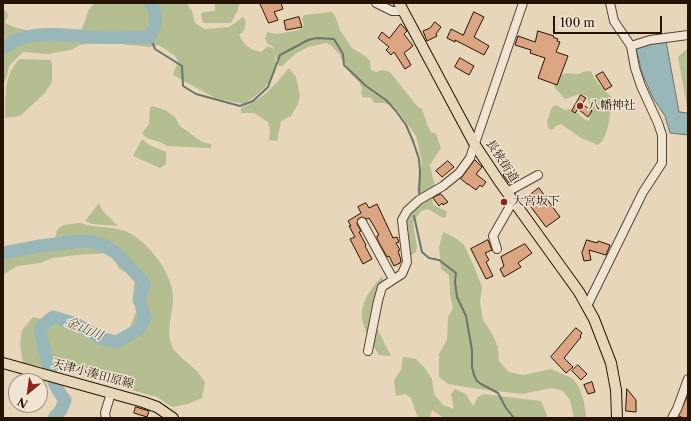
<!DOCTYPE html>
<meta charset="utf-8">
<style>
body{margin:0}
#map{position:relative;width:691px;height:421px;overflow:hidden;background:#e8d6ba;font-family:"Libre Caslon Text",serif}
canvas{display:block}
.frame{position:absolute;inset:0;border:4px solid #251303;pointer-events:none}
.north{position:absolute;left:8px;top:373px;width:40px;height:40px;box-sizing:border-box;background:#f0e4d2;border:1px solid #9f907f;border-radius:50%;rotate:209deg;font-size:11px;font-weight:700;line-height:16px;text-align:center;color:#251303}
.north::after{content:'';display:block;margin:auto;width:14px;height:18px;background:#8f2418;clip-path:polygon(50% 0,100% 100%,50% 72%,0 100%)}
.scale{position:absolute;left:553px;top:16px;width:109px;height:18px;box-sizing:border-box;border:2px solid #251303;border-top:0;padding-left:5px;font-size:12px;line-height:14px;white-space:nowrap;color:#251303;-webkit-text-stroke:3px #f0e4d2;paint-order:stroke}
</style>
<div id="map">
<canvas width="691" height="421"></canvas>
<div class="frame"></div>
<div class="north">N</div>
<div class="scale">100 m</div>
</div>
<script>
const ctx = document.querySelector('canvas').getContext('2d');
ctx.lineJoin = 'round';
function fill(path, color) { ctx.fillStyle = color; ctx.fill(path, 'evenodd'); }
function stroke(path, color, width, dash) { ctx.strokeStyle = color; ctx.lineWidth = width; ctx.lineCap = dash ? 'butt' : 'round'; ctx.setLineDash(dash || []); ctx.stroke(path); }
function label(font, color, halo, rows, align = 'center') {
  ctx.font = font + ' "Libre Caslon Text","Noto Serif JP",serif'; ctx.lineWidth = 3; ctx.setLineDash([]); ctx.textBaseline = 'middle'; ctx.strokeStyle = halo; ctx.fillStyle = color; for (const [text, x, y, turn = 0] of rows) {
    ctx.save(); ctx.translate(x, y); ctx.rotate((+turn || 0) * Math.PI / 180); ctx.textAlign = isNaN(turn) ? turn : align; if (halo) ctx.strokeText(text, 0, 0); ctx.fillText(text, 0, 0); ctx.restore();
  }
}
fill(new Path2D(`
 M95,3h92l5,8 3,12 10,6 24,-2 14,-10 3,5 -2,9 -5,4c5,10 11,15 22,17l7,-6 6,3 -1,-2 -5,-3 -3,-5 2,-7 10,2 11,-2 10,-2 6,-4 -2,-7 2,-4 28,-3 3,4 5,14 12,18 13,8 5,5 1,9 5,2 6,-2 8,2 27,34 5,3 5,15 4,8 5,2 5,14 -11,17 5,22 -3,10 1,7c4,4 10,4 14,8l-1,5 -3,1 -15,-9 -7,2 -8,11 4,25 -1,5 -4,3 -4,-1 -4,-30 16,-28 -3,-6 5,-27 -6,-27 -22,-30 -10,-3h-10l-3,-5 -5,-1 -3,1 -2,-5 1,-4 -3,-7 -8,-8 -5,-10 -5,-5 -1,-4 -9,-10 -5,-2 -18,4 -13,7 -13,12h-3l-5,-15c1,5 2,10 2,15 0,15 -21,31 -32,38l-29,-6 -42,-23 5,-14 -3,-5 -16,-11 -10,2 -46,-5 -23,3 -9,5 -23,4 -25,-2 -14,14 -2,10 -4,9v-76l3,2 2,4 -3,8c23,12 53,10 77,6l7,-20z
 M215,3h24l-1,7 -7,13h-28l-2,-8 2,-3 12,-1z
 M688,48v64l-10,-55z
 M19,59l32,1 1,6v16l-7,11 -25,23 -15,2c1,-22 -2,-41 14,-59z
 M289,68l7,9 4,18 -2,9 -7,12 -10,5 -4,20 -8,-1 1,-10 -2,-8 -14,-9h-13v-5c22,-9 33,-22 48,-40z
 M591,71c4,10 12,19 21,26 -1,12 -3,41 -14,48l-17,-7 -20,-14 -5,2 -4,4 -4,-2 -1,-7 5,-14 4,-2 9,5c11,-4 14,8 24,11l2,-11 -4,-14 -7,-2 -15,5 -11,-12 1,-9 11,-5 13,1 3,-2z
 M152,106l13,4 10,7 5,9 22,16 9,2v4l-44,-2 -7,-4 -13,-4 -5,-5 7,-9 1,-16z
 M142,139l7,6 17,7v12l-6,4 -27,-12z
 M99,203l3,7 16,16 -26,-2 -7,-3z
 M80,223c14,5 30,3 45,8 23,9 50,45 48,70 -1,15 -7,31 -1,45 2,7 20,20 26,26 2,3 4,7 7,10l-3,16 -14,6 -16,3 -15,-10 -22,-6 -32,-11 -2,-8 -5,-1 -9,3 -64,-11 -3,-19 2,-14 11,-13 16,4 10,1 39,22 22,-7 8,-5 8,-20 -3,-17 2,-19 -16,-7 -7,-16 -36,2 -23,3 -13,5 -23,3 -11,7 -3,1v-27h13l27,-6 12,-2 2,-9 6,-5z
 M443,232l11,5 10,8 9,19 9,23 -2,15 3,18 10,15 5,12 1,14 10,11 14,3 28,-6 21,9 7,9 5,15 2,13 -1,3h-11l-4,-18 -7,-9 -11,-3 -30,6 -51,-6 -23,-4 -9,-7v-23l8,-14 1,-23 5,-9 -3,-14 -1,-19 -8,-6 -2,-22z
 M382,276l2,6 -14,32 21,42 -12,-1c-21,-35 -26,-46 3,-79z
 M403,357l13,2 9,9 7,11 2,15 9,11 11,4 -3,-15 4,-5 11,5 7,12 5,-9 6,-3 57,7 6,14 -1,3h-102l-12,-8 -2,8h-12l-7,-20 -6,-4 -9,2 -2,-16 7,-10z`), '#b4be91');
const water = new Path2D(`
 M666,41l13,71 9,1v22l-18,-2 -5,-17 -12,-18 -11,-25 -6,-25z`);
fill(water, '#99b7b8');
stroke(water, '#6b7570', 1);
stroke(new Path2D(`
 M150,37l5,12 27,17 1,20 13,8 44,12 13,-5 15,-14 12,-32 28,-15 9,-2 17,1 9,15 1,11 22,21 20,14 10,11 10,14 7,16 6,18 1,13 -1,21
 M414,216l8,36 7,6 10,2 17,13 -1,9 2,15 9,19 6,34v17l2,8 3,6 4,3 17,9 8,15 8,10`), '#6b7570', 2);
stroke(new Path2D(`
 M3,48c26,-19 56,-13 86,-11 20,1 41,0 61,0 7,-12 8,-21 1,-34
 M3,253l37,-7 39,-5 13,1 13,4 11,7 25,26 3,7 -5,14 2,3 4,16 -6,10 -22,13 -17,-4 -24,-14 -23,-7 -11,9 -2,6c7,23 9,50 25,68l-4,10 -7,8`), '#99b7b8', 13);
const building = new Path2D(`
 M260,3h21l2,6 -9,3 4,8 -9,3z
 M474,12l10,5 -10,20 15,9 -5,9 -29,-15v2l-8,-4 4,-9 12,6z
 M299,17l3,10 -16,3 -2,-9z
 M435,22l6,5 -5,7 1,2 -10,5 -4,-10 7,-3z
 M401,24l6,7 -3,3 9,12 -9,7 7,12 -6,4 -11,-17 -3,3 -5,-5 3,-3 -11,-9 4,-6 7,6z
 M538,31l16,5 -1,1 5,2 -1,2 3,1 -4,10 12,4 -11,29 -19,-7 7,-20 -15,-5 1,-3 -16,-5 3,-9 17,6z
 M460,58l14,8 -5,9 -14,-8z
 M603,72l9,14 -7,4 -9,-14z
 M581,95l5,3 -4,6 10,7 -4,6 -10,-8 -3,4 -3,-2z
 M503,155l16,20 -10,8 -6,-8 3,-3 -9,-12z
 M475,160l7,7 -6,7 10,8 -4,5 -2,-2 -4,5 -8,-6h-1l-6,-5z
 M448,161l6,6 -12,10 -6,-6z
 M539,188l21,29 -14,10 -21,-28z
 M441,194l7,8 -5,3 -1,-2 -3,3 -6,-8z
 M366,203l3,5 8,-4 16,34 4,-1 2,5 -3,1 4,7 -2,1 3,9 -1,3 -6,3 -5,-10 -2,1 -10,-18v-3l2,-1 -10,-17 -2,1 -5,-2 -4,2 -1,5 4,7 -2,1 7,13 -1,1 7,13 -9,5 -13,-25 5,-2 -6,-11h2l-3,-5 13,-8 -3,-6z
 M488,240l4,10 -7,3 4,7 -3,2 7,14 -7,3 -15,-30z
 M587,240l10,3 1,-2 12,4 -4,10 -17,-5 2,10 -7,1 -2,-8z
 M525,244l7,9 -14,10 3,4 -17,10 -4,-8 4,-3 -3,-9z
 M576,328l6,5 -2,3 1,1 -17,21 9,9 -7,6 -15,-16z
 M578,365l9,9 -6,6 -9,-9z
 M592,382l3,10 -7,2 -4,-9z
 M627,389l9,11v12l-10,-1z
 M688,395v23h-5l-4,-2z
 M136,407l13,4 -2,6 -13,-4z`);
fill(building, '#dca582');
stroke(building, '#251303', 1);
const minor = new Path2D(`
 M376,3l16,8h11
 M631,46l19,-6 38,-5
 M507,192l31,-17
 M362,222l31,57
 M497,249l-4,-13 20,-35
 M587,306l56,-114 19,-29v-28l-4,-12 -17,-37 -6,-18 -4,-22 -17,-25 -4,-18
 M368,351l10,-50 4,-14 20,-13 5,-12 -5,-42 5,-9 12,-11 24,-14 16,-13 11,-15 53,-155
 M106,418l-1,-5 6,-20
 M672,418l5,-9 11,-30`);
const major = new Path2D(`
 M399,3l76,142 24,36 80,111 15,27 17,44 5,27 1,28
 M3,363l140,39 14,5 16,11`);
stroke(minor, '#564431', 10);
stroke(major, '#251303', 12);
stroke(minor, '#f0e4d2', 8);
stroke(major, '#e8d6ba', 10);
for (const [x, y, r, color] of [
 [580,106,4,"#8f2418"],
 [504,202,4,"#8f2418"]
]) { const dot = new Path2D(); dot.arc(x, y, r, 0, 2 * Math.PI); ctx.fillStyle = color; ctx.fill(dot); stroke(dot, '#f0e4d2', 1.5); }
label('12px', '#251303', '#f0e4d2', [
 ["八幡神社",588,106],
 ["大宮坂下",512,202]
], 'left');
label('12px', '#251303', '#f0e4d2', [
 ["長狭街道",502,161,56],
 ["天津小湊田原線",93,374,15]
]);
label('italic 13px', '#4e4c42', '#f0e4d2', [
 ["金山川",84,329,23]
]);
</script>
